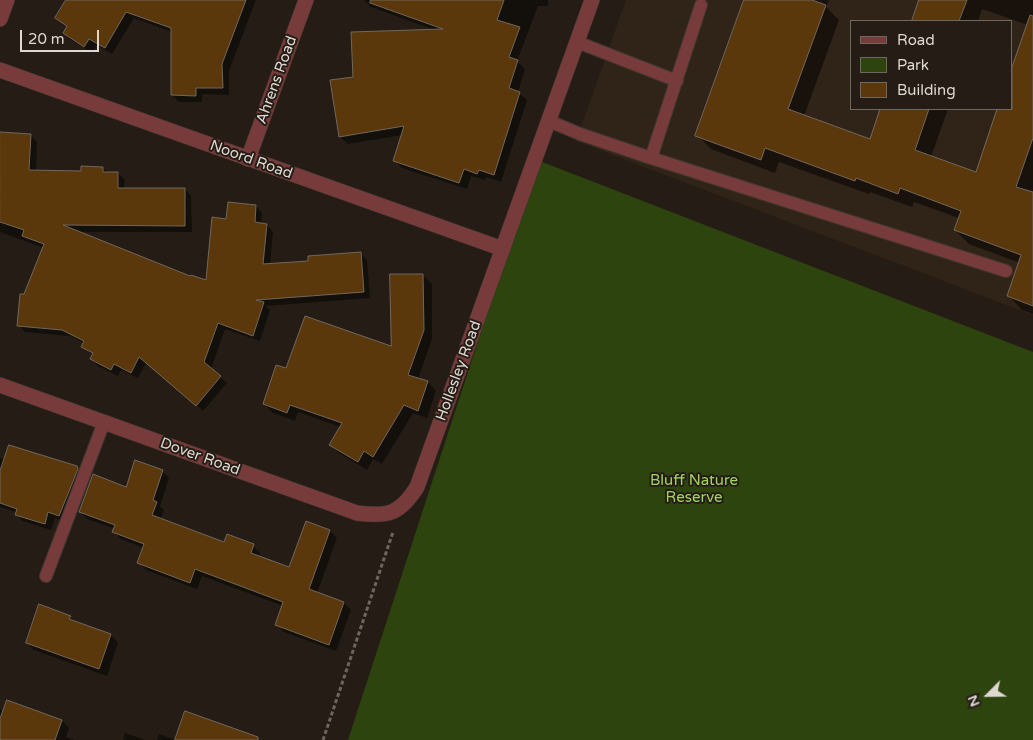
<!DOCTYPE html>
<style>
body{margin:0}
#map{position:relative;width:1033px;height:740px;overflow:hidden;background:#251d15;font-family:"Varela Round",sans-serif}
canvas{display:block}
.legend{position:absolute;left:850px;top:20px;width:162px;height:90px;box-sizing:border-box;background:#251d15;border:1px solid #6f6861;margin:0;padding:6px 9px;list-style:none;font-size:15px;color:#ded8d3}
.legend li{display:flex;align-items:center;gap:10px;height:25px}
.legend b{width:25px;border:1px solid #6f6861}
.north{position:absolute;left:963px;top:670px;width:50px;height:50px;-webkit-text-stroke:4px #251d15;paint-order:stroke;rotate:247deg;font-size:14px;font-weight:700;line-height:20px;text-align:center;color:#ded8d3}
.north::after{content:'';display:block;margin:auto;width:18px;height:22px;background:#ded8d3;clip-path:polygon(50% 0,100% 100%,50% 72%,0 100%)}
.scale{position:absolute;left:20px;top:30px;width:79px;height:22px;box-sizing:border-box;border:2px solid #ded8d3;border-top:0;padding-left:6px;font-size:15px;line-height:18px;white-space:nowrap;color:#ded8d3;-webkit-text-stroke:4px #251d15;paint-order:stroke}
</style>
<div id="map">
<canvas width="1033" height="740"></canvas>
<ul class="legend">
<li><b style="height:6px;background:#773b3b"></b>Road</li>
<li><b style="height:14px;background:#2d440e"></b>Park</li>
<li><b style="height:14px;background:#5b380c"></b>Building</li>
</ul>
<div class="north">N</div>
<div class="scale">20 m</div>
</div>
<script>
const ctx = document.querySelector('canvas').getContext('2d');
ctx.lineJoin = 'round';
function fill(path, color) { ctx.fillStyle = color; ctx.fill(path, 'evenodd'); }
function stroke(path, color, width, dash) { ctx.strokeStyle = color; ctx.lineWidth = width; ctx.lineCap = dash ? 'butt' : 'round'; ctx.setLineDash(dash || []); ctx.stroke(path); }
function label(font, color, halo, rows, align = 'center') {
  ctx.font = font + ' "Varela Round",sans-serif'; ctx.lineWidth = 4; ctx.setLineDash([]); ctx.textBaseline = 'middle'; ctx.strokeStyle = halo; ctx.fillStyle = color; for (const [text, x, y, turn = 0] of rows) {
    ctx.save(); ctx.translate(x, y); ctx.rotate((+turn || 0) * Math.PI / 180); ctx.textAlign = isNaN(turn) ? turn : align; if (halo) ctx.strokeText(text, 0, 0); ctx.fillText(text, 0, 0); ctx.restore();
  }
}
fill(new Path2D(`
 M626,0h407v315l-457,-174zM852,21h160v88h-160z`), '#302317');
fill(new Path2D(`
 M537,160l496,192v388h-685z`), '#2d440e');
fill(new Path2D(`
 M68,0h188l-27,71v24l-27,-1v8h-23l-7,-7v-63l-38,-14 -22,36 -15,-9 -5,8 -21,-13 -7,-7 4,-6 -11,-9z
 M364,0h184v6h-10l-21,55 8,8 -7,23 9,8 -26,82 -15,-5 -1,3 -14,-4 -4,13 -65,-21 -8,-8 9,-25 -55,9 -8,-7 -8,-56 22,-3 81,-48 -64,-23z
 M746,0h83l-3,7 13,13 -35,96 66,24 12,-31h66l-17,48 46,16 22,-64h13v-38l16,-46 -46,-16 -4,12h-65l8,-21h112v314l-11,-4 -14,-15 12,-32 -51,-19 -14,-14 4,-12 -45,-16 -2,5 -42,-15 -1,2 -90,-32 -4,11 -64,-24 -14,-14z
 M0,134l30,1 7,7 -1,29 46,1 21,-4 5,5h10l7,7 -1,9h61l6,7 1,36h-116l115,46 16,4 20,-62 29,-14 6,7 -1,11 6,1 6,7 -3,33 39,-3 51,-9 7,7 3,38 -104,8 4,4 -10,31 -35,-12 -14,40 16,14 -24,28 -57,-48 -8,15 -17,-8 -3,6 -20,-10 -7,-7 2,-4 -10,-8 1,-4 -14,-7 -45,-4 -6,-7 6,-29 19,-48 -44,-16z
 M423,275l9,9v55l-14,40 10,3 8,9 -9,27 -14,-5 -31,51 -9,-5 -6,11 -28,-17 -9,-8 11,-18 -43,-15 -3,9 -22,-8 -9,-9 23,-34 105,-22z
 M0,458l5,2 71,8 7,6 -17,48 -11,-4 -4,12 -28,-9 -7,-6 1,-3 -17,-5z
 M162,471l7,7 -9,28 4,4 -4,9 65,24 28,3 7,7 -1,4 31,12 17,-46 23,8 7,7 -20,55 27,10 7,7 -15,41 -52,-19 -7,-7 6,-19 -81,-30 -5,13 -51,-19 -8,-8 6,-14 -23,-9 -7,-7 1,-3 -28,-10 -7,-7z
 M70,617l6,6 35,12 7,8 -11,33 -73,-26 -7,-7z
 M8,701l54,20 7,7 -3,9 9,3h-75v-31l4,2z
 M125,733l20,7h-22z
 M159,734l17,6h-19z`), '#0007');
const building = new Path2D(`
 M66,0h180l-24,64 1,24h-27v8l-25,-1v-67l-45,-16 -21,36 -16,-9 -5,8 -21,-14 4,-7 -12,-8z
 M371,0h133l-7,20 23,7 -11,30 9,3 -9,28 11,4 -26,83 -15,-5 -2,4 -13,-5 -5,14 -66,-22 11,-35 -65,11 -9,-57 23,-3 -2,-45 92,-3 -73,-26z
 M744,0h68l14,5 -38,104 82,30 10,-30h49l-14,41 61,22 21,-63h15v-42l18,-52 3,1v122l-17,49 17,5v114l-26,-10 14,-41 -67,-25 7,-19 -61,-23 -2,6 -42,-16 -1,3 -90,-33 -4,12 -66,-24z
 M919,0h48l-8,21h-47z
 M0,132l31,2 -2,36 52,1v-5l22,1v5h15v16h67v38l-122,-1 127,51 1,-1 15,5 6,-63 14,2 2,-17 28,3 -1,17 12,2 -4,40 45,-3v-5l53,-4 3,40 -108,8 8,2 -11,34 -35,-13 -14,39 17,14 -25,30 -57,-49 -8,16 -17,-9 -3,6 -21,-11 3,-6 -12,-6 3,-6 -22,-11 -45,-4 3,-32h4l20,-50 -22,-8 2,-6 -24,-8z
 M390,274h33l1,56 -16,45 20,6 -10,30 -14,-6 -31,52 -9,-6 -6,11 -29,-17 13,-22 -52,-18 -3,8 -24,-9 13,-39 10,3 19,-52 86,30z
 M9,445l68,21 1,3 -19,47 -11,-4 -3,12 -30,-9 2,-6 -17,-6v-32z
 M135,460l28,10 -10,30 4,2 -5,13 72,27 3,-8 27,10 -3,9 38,14 17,-46 24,9 -21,59 35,13 -15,43 -54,-20 8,-23 -88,-33 -5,14 -53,-20 7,-19 -32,-12 3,-7 -36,-13 14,-38 33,13z
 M39,604l32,12 -2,3 42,15 -12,35 -73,-26z
 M7,700l55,20 -7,20h-55v-21z
 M185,711l73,26v3h-83z`);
fill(building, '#5b380c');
stroke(building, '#70675d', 1);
const service = new Path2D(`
 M577,42l100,39
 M549,121l31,13 71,24 50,-153
 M651,158l355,113
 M46,576l58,-154`);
const minor = new Path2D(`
 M0,19l7,-19
 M0,70l503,179
 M248,159l58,-159
 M0,385l357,128c31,4 43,1 60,-26l175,-487`);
stroke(service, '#3f3730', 14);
stroke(minor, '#3f3730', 16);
stroke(new Path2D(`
 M323,740l70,-208`), '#6d655f', 3, [4, 2.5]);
stroke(service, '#773b3b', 12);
stroke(minor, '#773b3b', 15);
label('15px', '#ded8d3', '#251d15', [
 ["Ahrens Road",277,80,-70],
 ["Noord Road",251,160,20],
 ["Hollesley Road",459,371,-70],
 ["Dover Road",200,457,20]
]);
label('15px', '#9fd462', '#251d15', [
 ["Bluff Nature",694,481],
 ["Reserve",694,498]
]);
</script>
